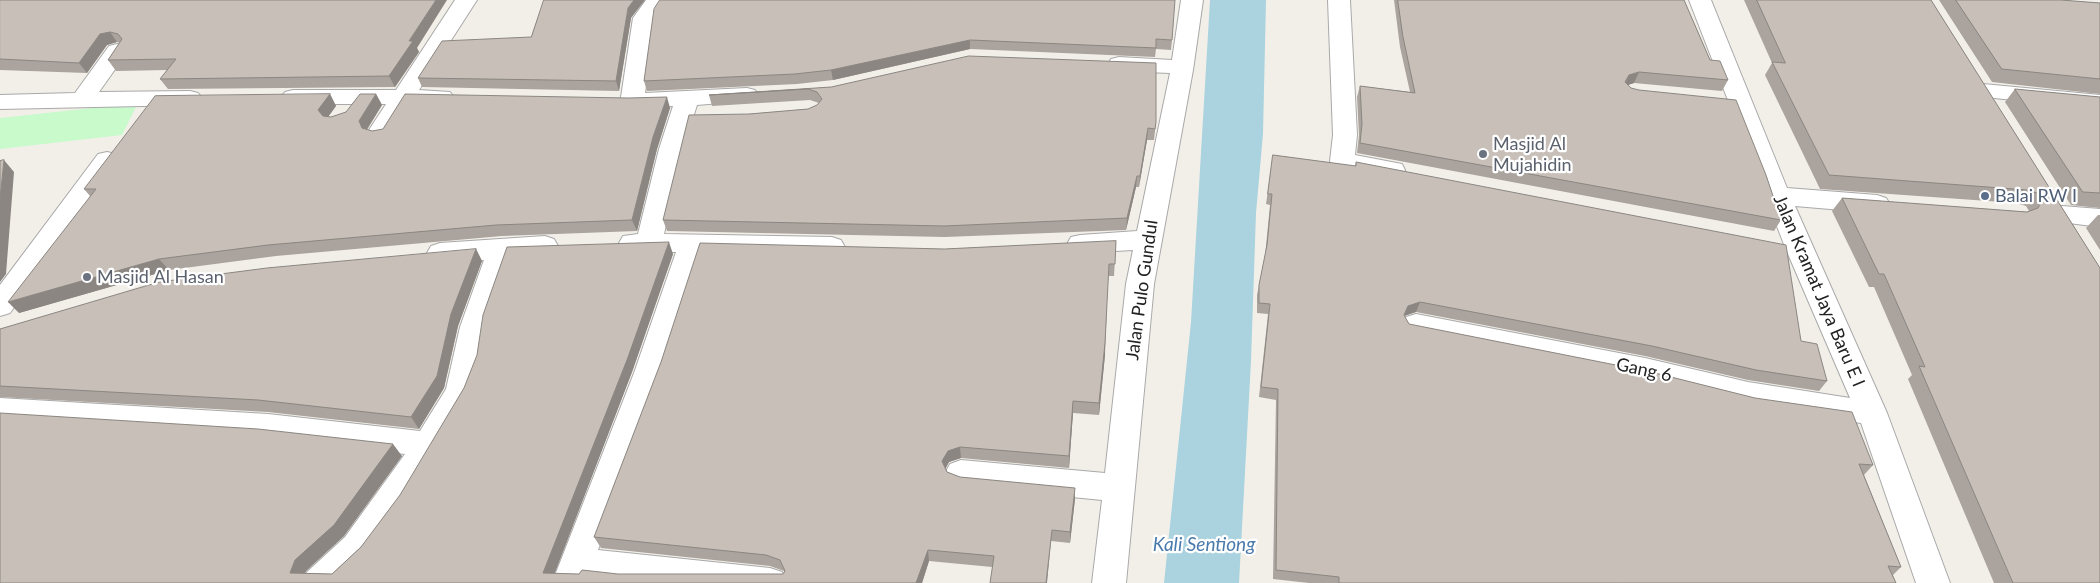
<!DOCTYPE html>
<style>
body{margin:0}
canvas{display:block;background:#f2efe9}
</style>
<canvas width="2100" height="583"></canvas>
<script>
const ctx = document.querySelector('canvas').getContext('2d');
ctx.lineJoin = 'round';
function fill(path, color) { ctx.fillStyle = color; ctx.fill(path, 'evenodd'); }
function stroke(path, color, width, dash) { ctx.strokeStyle = color; ctx.lineWidth = width; ctx.lineCap = dash ? 'butt' : 'round'; ctx.setLineDash(dash || []); ctx.stroke(path); }
function label(font, color, halo, rows, align = 'center') {
  ctx.font = font + ' Lato,sans-serif'; ctx.lineWidth = 4.5; ctx.setLineDash([]); ctx.textBaseline = 'middle'; ctx.strokeStyle = halo; ctx.fillStyle = color; for (const [text, x, y, turn = 0] of rows) {
    ctx.save(); ctx.translate(x, y); ctx.rotate((+turn || 0) * Math.PI / 180); ctx.textAlign = isNaN(turn) ? turn : align; if (halo) ctx.strokeText(text, 0, 0); ctx.fillText(text, 0, 0); ctx.restore();
  }
}
fill(new Path2D(`
 M138,103l-16,32 -122,14v-31z`), '#c8facc');
fill(new Path2D(`
 M1210,0h56l-3,134 -7,79 -5,148 -12,222h-75l27,-261z`), '#aad3df');
const minor = new Path2D(`
 M455,0h22l-58,90 31,2 4,5 -4,5 -40,2 -22,35 -9,2 -9,-2 -3,-6 19,-29h-93l-8,-2 -4,-5 4,-5 8,-2h103z
 M646,0h22l-13,18 -10,75 102,-5 8,2 4,5 -4,5 -58,5 -14,44 -19,85 168,3 9,3 4,7 -4,7 -9,3 -129,-5 -39,121 -66,177 172,18 12,4 5,11h-163l-37,-4 -1,4h-34l82,-210 42,-121h-44l-9,-2 -4,-7 4,-7 15,-2 21,-85 14,-43 -41,2 -10,-2 -4,-5 3,-4 12,-79z
 M1181,0h22l-10,70 -39,214 -28,299h-34l10,-83 -141,-14 -11,-4 -5,-9 5,-9 11,-4 144,13 21,-189 7,-34 -53,3 -9,-2 -4,-7 4,-7 9,-2 57,-4 33,-158 -51,-2 -8,-2 -3,-5 3,-5 8,-2 53,3z
 M1328,0h22l7,135 -2,20 47,9 3,6 -3,6c-20,5 -49,-4 -69,-9l-3,-6 3,-26z
 M1689,0h22l76,188 90,7 9,3 4,6 -4,6 -9,3 -82,-7 92,207 63,170h-34l-55,-160 -113,-17 -103,-26 -229,-44 -10,-3 -4,-8 4,-8 10,-3 229,44 103,24 102,16 -65,-151z
 M117,44l8,2 3,5 -29,41 91,-1 8,2 4,5 -4,5 -8,2 -190,4v-14l75,-2 34,-47z
 M1983,84l117,11v14l-125,-13 -4,-5 4,-5z
 M107,152l9,2 3,6 -3,6 -106,147 -10,3v-31l98,-131z
 M2062,206l38,3v18l-47,-6 -4,-6 4,-6z
 M545,236l9,3 4,7 -4,7 -42,5 -24,69 -6,40 -12,32 -63,106 -38,52 -27,26h-40l5,-11 38,-35 60,-83 -137,-15 -268,-17v-24l268,16 152,17 26,-42 14,-62 24,-67 -44,3 -9,-3 -4,-7 4,-7 9,-3z`);
stroke(minor, '#a9a9a9', 2);
fill(minor, '#fff');
fill(new Path2D(`
 M0,0l417,48 2,4 -24,35 -227,2 -8,-10 7,-9 -51,1 -8,-11 12,-17 -3,-1 -10,3 -20,28 -87,-3z
 M660,0l512,40 -1,10 -15,-1 -1,8 -185,-8 -137,31 -36,4 -150,7 -3,-10z
 M1394,0h290l26,60 18,20 -6,11 -88,-8 -6,2 153,135 -7,11 -417,-78 2,-18 -2,-38 3,-11 50,6 -10,-45z
 M1744,0h187l169,268v315h-106l-86,-204 4,-4 -38,-88h-5l-37,-76 10,-13 185,14 2,-1 -3,-5 -10,-3 -196,-14 -55,-114 7,-12z
 M1939,0h122l39,3v91l-108,-12z
 M631,18l-12,73 -197,-4 -4,-9 113,-41z
 M831,87l325,35 -2,18h-7l-8,47h-3l-10,43 -181,7 -278,-6 -4,-11 86,-106 59,-5 9,-4 2,-2 -9,-3 -98,6 -3,-11z
 M2015,89l85,8v111l-29,-3 -66,-103z
 M330,94l6,12 -8,11h3l15,-5 30,-18 6,11 -15,25 5,1 298,-23 -13,41 -20,82 -135,5 -226,20 -107,14 -150,43 71,-117 -6,-7z
 M1273,155l82,11 1,-4 445,179 26,40 -8,10 -71,-11 -103,-24 -229,-44 -12,4 5,8 464,141 -9,10 37,92 -8,8 3,8h-587l-36,-4 3,-179 -17,-3 9,-83 -11,-1v-18l8,-39 5,-51 -4,-1z
 M2098,215h2v35l-14,-22z
 M1116,241l-2,35h-6l-3,79 -6,60 -26,-2 -4,55 -108,-10 -12,4 -3,6 1,4 13,5 115,22 -5,44 -19,-2 -59,26 -63,-6 -7,22h-922l402,-127 -58,80 -38,35 -1,2 27,1 341,-320 -41,118 -78,202h229l1,-1v-2l-14,-5 -169,-18 -7,-11 350,-288z
 M476,249l6,12 -24,65 -14,62 -25,41 -151,-17 -268,-15v-68z`), '#aba49e');
fill(new Path2D(`
 M436,0h11l-30,48 2,4 -24,35 -6,-11 20,-35z
 M634,0h11l-14,18 -12,73 -3,-10 12,-73z
 M110,32l7,10 -10,3 -20,28 -8,-10 21,-29z
 M970,40v9l-137,31 -2,-10z
 M1639,72l-5,11 -9,3 -4,7 8,-18z
 M330,94l6,12 -11,15 -7,-11z
 M376,94l6,11 -17,27 -3,-4 -3,-7z
 M667,97l3,11 -13,41 -20,82 -5,-11 21,-83z
 M1148,128l-1,12 -8,47 1,-11z
 M4,160l10,12 -8,102 -6,8v-83z
 M1137,176l-1,11 -10,43 1,-12z
 M669,242l4,12 -41,118 -81,211 -8,-10z
 M476,249l6,12 -24,65 -14,62 -25,41 -8,-12z
 M159,259l10,11 -150,43 -11,-11z
 M1420,302l-4,10 -12,4 -4,10 8,-20z
 M1105,343v12l-6,60v-12z
 M1073,401v12l-4,55v-12z
 M393,444l9,12 -58,80 -38,35 -6,12 -10,-10 5,-13z
 M960,447l1,11 -12,4 -6,10 -1,-11 6,-10z
 M1075,488v11l-5,44v-11z
 M1052,530l-1,11 -4,42h-1z
 M928,550l1,11 -7,22h-6z`), '#8b8681');
const building = new Path2D(`
 M0,0h436l-27,41h4l-24,35 -229,3 16,-20 -68,1 14,-21 -4,-5 -8,-2 -10,2 -21,29 -79,-4z
 M544,0h90l-6,8 -12,73 -198,-3 24,-37 89,-4z
 M660,0h515l-3,40 -16,-1v9l-186,-8 -139,30 -36,4 -151,7 10,-72z
 M1398,0h286l26,60 10,1 8,19 -89,-8 -10,3 -4,7 6,6 8,2 97,10 30,75 15,45 -421,-77 2,-19 -2,-38 55,7 -12,-56z
 M1757,0h174l169,268v315h-87l-94,-217 6,1 -41,-93h-5l-37,-76 185,14 11,-4 4,-8 -5,-7 -10,-3 -198,-15 -57,-113 13,1z
 M1956,0h105l39,3v76l-98,-10z
 M969,56l187,7v59l-1,7 -7,-1 -8,48h-3l-10,42 -183,8 -281,-6 26,-105 60,-1 59,-5 9,-4 5,-6 -5,-7 -9,-3 -99,6 122,-8z
 M2015,89l85,8v96l-17,-1z
 M330,94l-12,16 5,6 8,1 15,-5 14,-18h16l-17,27 3,7 10,3 11,-2 22,-35 223,4 39,-1 -14,40 -21,83 -136,5 -228,20 -109,14 -151,43 88,-113h-12l71,-93z
 M1273,155l83,11v-4l430,83 15,96 16,3 10,37 -71,-11 -104,-24 -232,-44 -12,4 -4,9 5,9 242,48 104,26 97,14 21,53 -14,-1 42,103 -13,-1 8,17h-557v-6l-63,-7 2,-181 -17,-2 9,-83 -11,-1v-18l8,-40 5,-51h-4z
 M4,160l-4,39v-38z
 M1116,241l-1,23h-6l-4,79 -6,60 -26,-2 -4,55 -109,-9 -12,4 -6,10 5,11 13,5 115,11 -5,44 -18,-2 -6,53h-56l4,-27 -66,-6 -12,33h-916v-170l258,16 135,15 -59,81 -39,35 -5,13 42,1 29,-27 39,-52 64,-107 13,-33 6,-40 24,-68 162,-5 -42,118 -84,213 36,1 3,-4 36,4h165l2,-3 -5,-11 -14,-5 -172,-18 67,-175 39,-119 244,6z
 M476,249l-25,65 -14,62 -26,41 -153,-17 -258,-14v-57l159,-47 108,-14z`);
fill(building, '#c7bfb8');
stroke(building, '#8b8681', 1);
for (const [x, y, r, color] of [
 [1483,154,5,"#6b7280"],
 [1985,196,5,"#5c6f8a"],
 [87,277,5,"#6b7280"]
]) { const dot = new Path2D(); dot.arc(x, y, r, 0, 2 * Math.PI); ctx.fillStyle = color; ctx.fill(dot); stroke(dot, '#fff', 2); }
label('18px', '#5b616d', '#fff', [
 ["Masjid Al",1493,144],
 ["Mujahidin",1493,165],
 ["Masjid Al Hasan",97,277]
], 'left');
label('18px', '#4e5e75', '#fff', [
 ["Balai RW I",1995,196]
], 'left');
label('18px', '#222', '#fff', [
 ["Jalan Pulo Gundul",1142,290,-82],
 ["Jalan Kramat Jaya Baru E I",1819,291,67],
 ["Gang 6",1644,370,12]
]);
label('italic 19px', '#4a7aab', '#fff', [
 ["Kali Sentiong",1204,545]
]);
</script>
